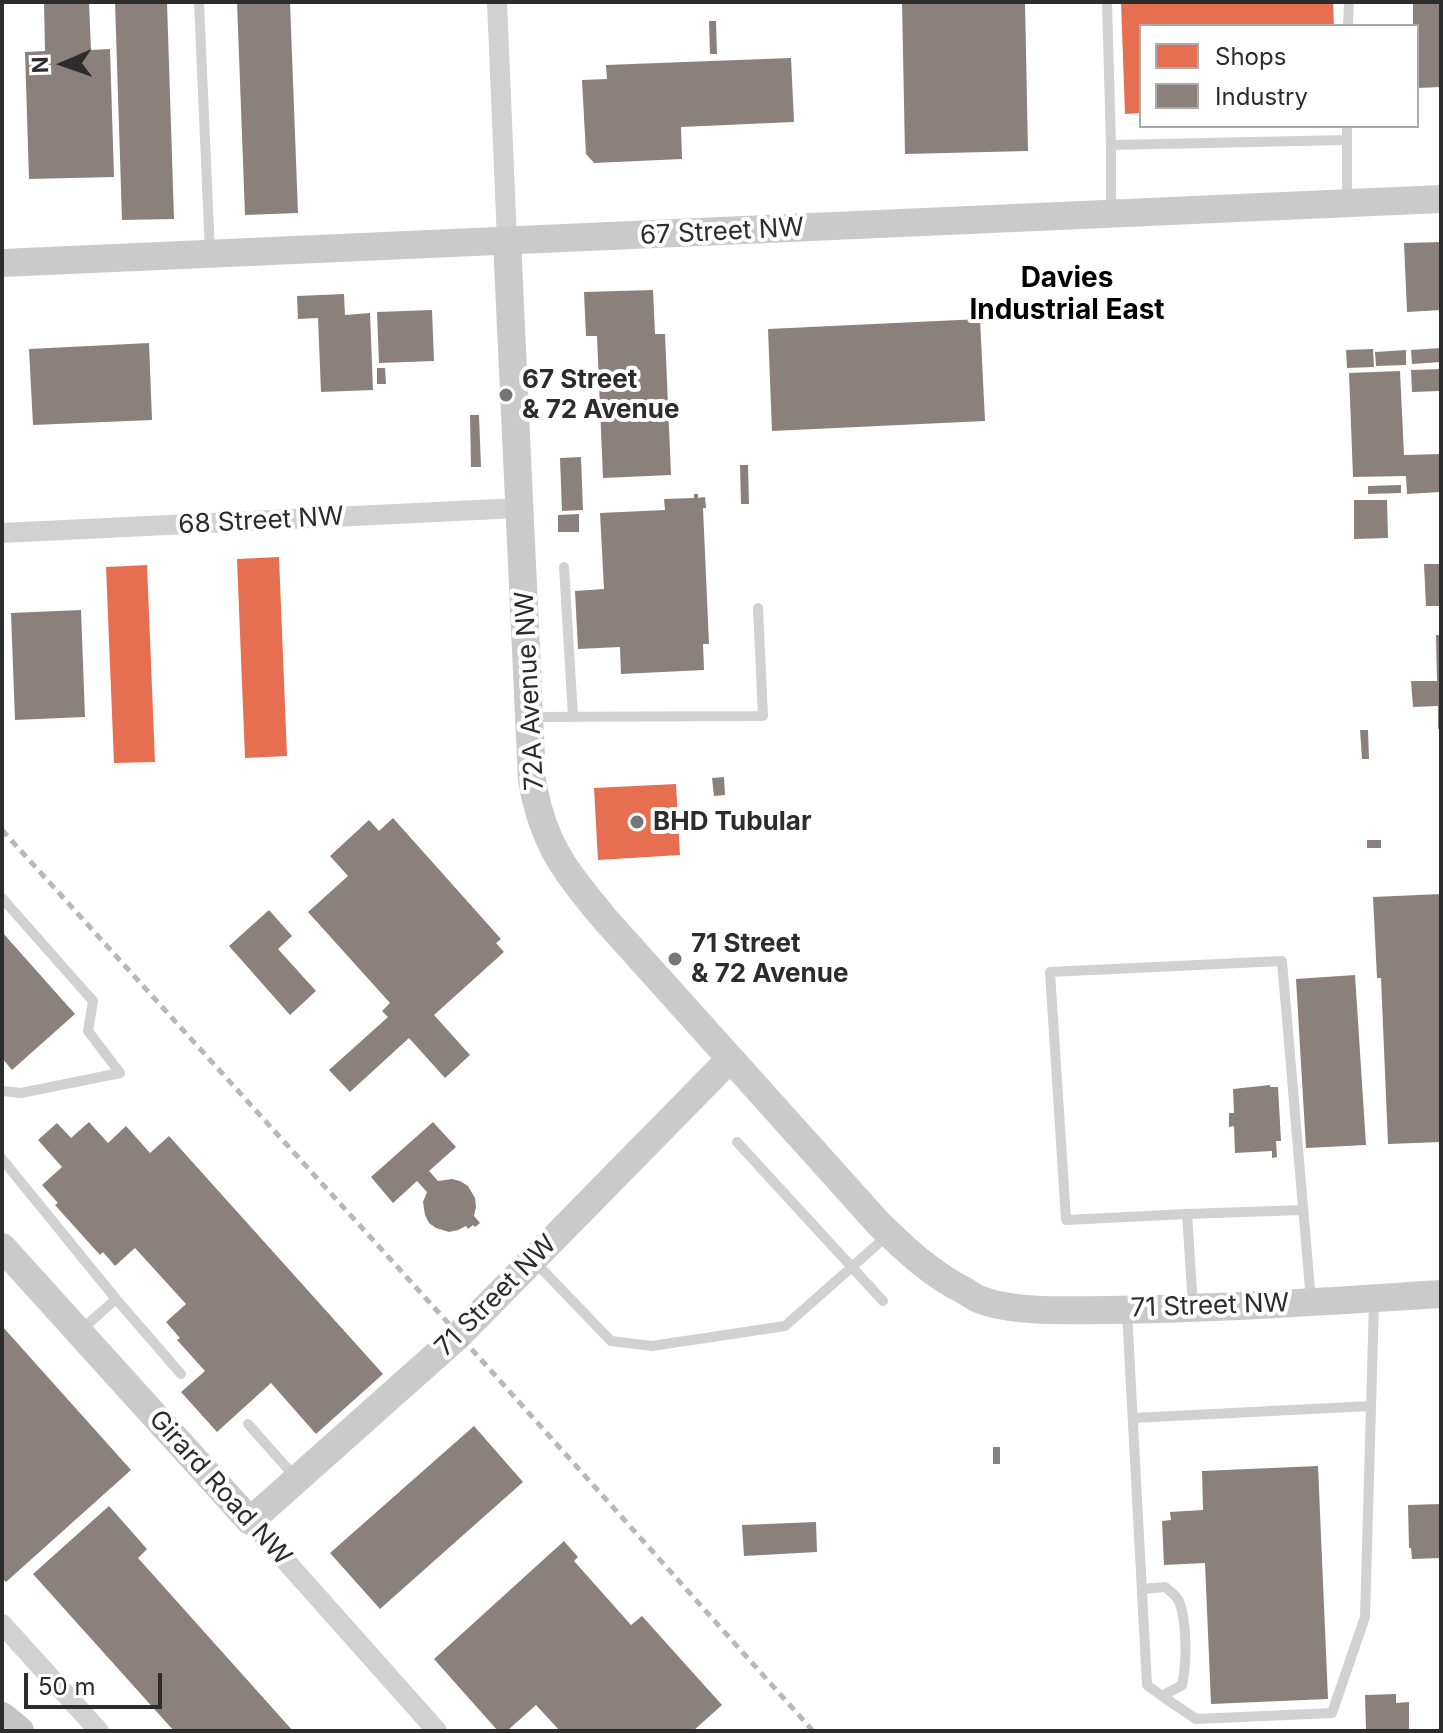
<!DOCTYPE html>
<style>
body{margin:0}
#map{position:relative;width:1443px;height:1733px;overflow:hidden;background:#fff;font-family:Inter,sans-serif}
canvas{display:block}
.frame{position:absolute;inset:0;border:4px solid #2c2c2c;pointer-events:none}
.legend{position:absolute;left:1139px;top:24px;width:280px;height:104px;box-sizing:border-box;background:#fff;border:2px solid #ababab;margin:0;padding:10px 14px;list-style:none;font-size:24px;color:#2c2c2c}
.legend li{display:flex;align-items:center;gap:16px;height:40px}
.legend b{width:40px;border:2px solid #ababab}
.north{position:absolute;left:24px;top:24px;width:80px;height:80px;-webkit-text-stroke:6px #fff;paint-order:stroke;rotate:268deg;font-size:22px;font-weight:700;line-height:32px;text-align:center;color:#2c2c2c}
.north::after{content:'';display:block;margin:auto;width:28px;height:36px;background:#2c2c2c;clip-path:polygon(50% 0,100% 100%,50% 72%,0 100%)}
.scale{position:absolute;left:24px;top:1673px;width:138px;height:36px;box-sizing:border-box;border:4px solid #2c2c2c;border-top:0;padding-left:10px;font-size:24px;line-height:28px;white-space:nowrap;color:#2c2c2c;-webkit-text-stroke:6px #fff;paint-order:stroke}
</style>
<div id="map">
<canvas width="1443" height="1733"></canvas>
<div class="frame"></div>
<ul class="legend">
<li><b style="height:22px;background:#e76f51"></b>Shops</li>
<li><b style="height:22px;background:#8a817c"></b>Industry</li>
</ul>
<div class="north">N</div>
<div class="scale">50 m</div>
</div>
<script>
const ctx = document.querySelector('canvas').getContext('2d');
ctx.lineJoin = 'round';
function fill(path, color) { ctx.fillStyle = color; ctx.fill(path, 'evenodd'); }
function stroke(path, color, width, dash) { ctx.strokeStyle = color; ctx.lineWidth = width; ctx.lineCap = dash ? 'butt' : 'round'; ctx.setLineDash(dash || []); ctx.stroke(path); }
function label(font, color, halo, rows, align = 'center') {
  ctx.font = font + ' Inter,sans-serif'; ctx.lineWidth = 8; ctx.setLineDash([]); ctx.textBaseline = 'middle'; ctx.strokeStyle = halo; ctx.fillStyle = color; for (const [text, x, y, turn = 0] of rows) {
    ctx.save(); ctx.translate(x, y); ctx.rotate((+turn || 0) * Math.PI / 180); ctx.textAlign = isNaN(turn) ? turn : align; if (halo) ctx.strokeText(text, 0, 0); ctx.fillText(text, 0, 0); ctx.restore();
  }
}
fill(new Path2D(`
 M1121,2h212l1,24h-193v87l-16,1z
 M279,557l8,199 -42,2 -8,-199z
 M147,565l8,197 -41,1 -8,-196z
 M676,784l4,71 -82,5 -4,-72z`), '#e76f51');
fill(new Path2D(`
 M44,2h45l2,48 19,-1 4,128 -85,2 -4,-127 20,-1z
 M115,2h52l7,217 -52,1z
 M237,2h53l8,211 -53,2z
 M902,2h123l3,149 -123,3z
 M1413,2h28v85l-24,1v-62h-4z
 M709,21h7l1,33h-7z
 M791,58l3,64 -113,5 1,32 -88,4 -8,-9 -4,-74 25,-1 -1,-14z
 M1441,242v68l-34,2 -3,-69z
 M653,290l2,44h10l6,141 -68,3 -6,-142h-11l-2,-44z
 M344,294l1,21 25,-2 3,77 -52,2 -3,-74 -20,1 -1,-23z
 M432,310l2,51 -55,2 -2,-51z
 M980,319l5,102 -213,10 -4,-102z
 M149,343l3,77 -119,5 -4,-76z
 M1441,348v14l-29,2 -1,-14z
 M1373,349l1,18 -27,1 -1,-18z
 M1406,350v15l-30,1 -1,-14z
 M377,368h8l1,16h-9z
 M1441,369v22l-29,1 -1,-22z
 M1400,371l4,84 37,-1v38l-34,2 -1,-18 -53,1 -4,-104z
 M470,415h9l2,52h-10z
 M581,457l2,53 -21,1 -2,-53z
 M740,465h8l1,39h-8z
 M1401,485v8l-33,1v-8z
 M694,494h4v4l7,-1 1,11h-3l6,136h-6l1,26 -83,4 -1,-27 -42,2 -3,-58 29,-2 -4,-76 65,-3 -1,-11 30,-1z
 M1354,500h33l1,38 -34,1z
 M579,514v18h-21v-17z
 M1424,564h17v42h-15z
 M81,610l4,107 -70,3 -4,-107z
 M1436,635h5v94h-3v-23l-25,1 -2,-26h26z
 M1360,730h8l1,29h-7z
 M724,777l1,18 -11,1 -2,-18z
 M393,818l108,121 -5,4 8,9 -70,63 36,40 -25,23 -36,-40 -59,54 -21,-22 59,-53 -6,-6 8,-8 -82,-91 40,-36 -18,-20 39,-36 10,11z
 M1367,840h14v8h-14z
 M1441,894v248l-53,2 -7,-166h-4l-4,-81z
 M269,910l23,26 -14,13 38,42 -26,24 -61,-69z
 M2,932l73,82 -63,56 -10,-12z
 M1355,975l11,170 -60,3 -10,-169z
 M1270,1085v2h8l3,54h-5l1,16 -5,1v-7l-37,2 -1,-27 -5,1v-14h5l-1,-24z
 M89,1122l19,21 18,-17 24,27 19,-17 214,238 -67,60 -45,-51 -54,49 -36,-40 24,-21 -28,-31 3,-2 -14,-16 20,-18 -51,-56 -20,18 -12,-14 -3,3 -45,-50 3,-2 -16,-18 20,-18 -24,-27 19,-17 14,15z
 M433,1122l23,25 -27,24 9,10 14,-2 8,2 8,5 7,12 1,9 -2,9 6,7 -5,4 -2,-2 -5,4 -2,-3 -8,4 -9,2 -13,-4 -7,-5 -4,-8 -2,-13 4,-10 -10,-11 -24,22 -22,-26z
 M2,1326l129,144 -125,112 -4,-4z
 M474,1426l49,56 -143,127 -50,-56z
 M993,1447h7v17h-7z
 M1318,1466l10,233 -117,5 -6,-141 -41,2 -2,-44 9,-1 -1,-8 33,-2 -1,-39z
 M1441,1504v54l-29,1 -1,-11h-2l-1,-43z
 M109,1506l38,43 -9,9 155,173h-119l-141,-157z
 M816,1522l1,30 -73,4 -2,-31z
 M564,1541l14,16 -4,4 57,64 11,-9 80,89 -29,26h-133l-24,-26 -29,26h-9l-64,-72z
 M1396,1694v9l13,-1v29h-43l-1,-36z`), '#8a817c');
stroke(new Path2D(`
 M199,2l11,251
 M1107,2l4,143v67
 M1348,26l1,-24
 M1111,145l236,-5
 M1347,200v-74
 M564,567l9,149
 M532,717l231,-1 -5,-108
 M2,898l91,103 -5,30 32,42 -99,20 -19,-2
 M737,1142l146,159
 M2,1159l114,140 -36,32
 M1187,1214l116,-4
 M534,1261l77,80 41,5 133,-20 103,-91
 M116,1299l65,75
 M1193,1306l-6,-92 -121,6 -16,-248 232,-11 29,340
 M1127,1312l20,373 15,11 20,-11c5,-21 5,-64 -3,-84 -3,-6 -9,-10 -14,-14l-22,2
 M1133,1418l238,-12
 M248,1424l48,54
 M1162,1696l34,23 136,-6 33,-96 9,-315`), '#d1d1d1', 10);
stroke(new Path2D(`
 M497,2l10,239
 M2,533l517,-25
 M250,1521l187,210
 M2,1624l97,107`), '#d1d1d1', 20);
stroke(new Path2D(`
 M507,241l25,539c11,64 32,89 72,138l275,306c27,26 52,50 86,67 5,3 10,7 16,9 34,13 89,10 126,10 112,-1 223,-9 334,-16
 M2,263l1439,-64
 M2,1247l248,274 209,-186 271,-276`), '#cacaca', 28);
stroke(new Path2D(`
 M2,1717l17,14`), '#c4c4c4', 30);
stroke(new Path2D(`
 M2,830l457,505 354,396`), '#b8b8b8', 5, [8, 6]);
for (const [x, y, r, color] of [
 [506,395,8,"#767676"],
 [637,822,8,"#767676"],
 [675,959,8,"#767676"]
]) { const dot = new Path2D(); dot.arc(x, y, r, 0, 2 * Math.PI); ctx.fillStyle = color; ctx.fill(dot); stroke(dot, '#fff', 3); }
label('26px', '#2c2c2c', '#fff', [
 ["67 Street NW",722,232,-3],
 ["68 Street NW",261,521,-3],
 ["72A Avenue NW",530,691,-93],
 ["71 Street NW",496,1296,-45],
 ["71 Street NW",1210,1306,-2],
 ["Girard Road NW",220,1488,48]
]);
label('bold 26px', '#2c2c2c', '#fff', [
 ["67 Street",522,380],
 ["& 72 Avenue",522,410],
 ["BHD Tubular",653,822],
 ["71 Street",691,944],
 ["& 72 Avenue",691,974]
], 'left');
label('bold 28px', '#000', '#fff', [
 ["Davies",1067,279],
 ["Industrial East",1067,311]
]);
</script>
